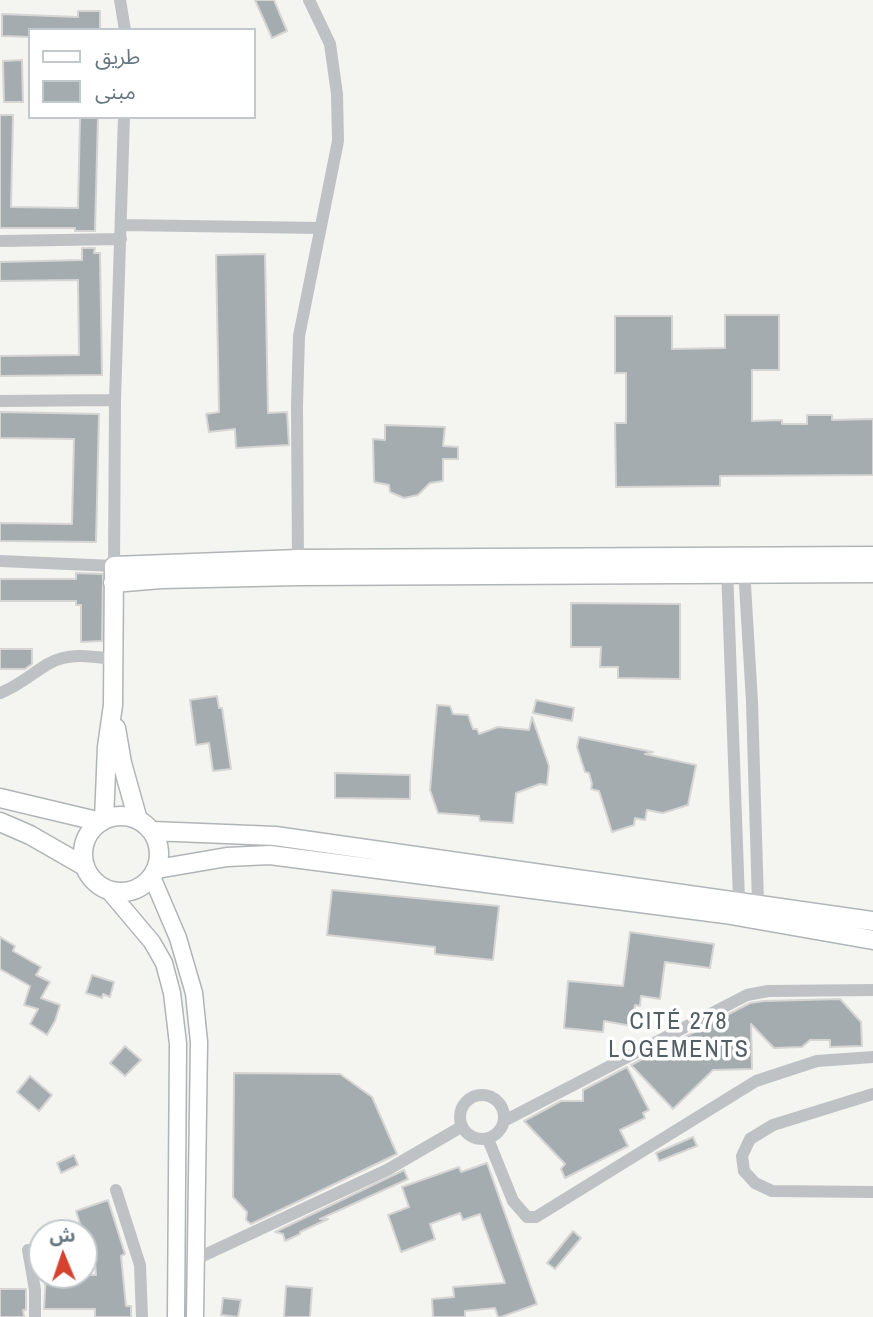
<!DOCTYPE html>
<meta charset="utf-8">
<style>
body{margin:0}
#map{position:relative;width:873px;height:1317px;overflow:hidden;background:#f4f4f1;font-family:"Archivo Narrow","Noto Sans Arabic",sans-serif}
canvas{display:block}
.legend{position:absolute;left:28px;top:28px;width:228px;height:91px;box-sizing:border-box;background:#fff;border:2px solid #c2c9cc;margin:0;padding:9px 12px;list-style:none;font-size:21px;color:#667780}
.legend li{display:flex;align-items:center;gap:14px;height:35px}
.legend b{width:35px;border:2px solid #c2c9cc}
.north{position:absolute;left:28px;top:1219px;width:70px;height:70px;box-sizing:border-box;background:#fff;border:2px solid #c2c9cc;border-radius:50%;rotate:358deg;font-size:19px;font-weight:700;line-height:28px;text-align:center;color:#667780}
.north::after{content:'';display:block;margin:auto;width:24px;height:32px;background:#d54330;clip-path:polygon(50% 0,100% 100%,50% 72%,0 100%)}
</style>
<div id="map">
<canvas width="873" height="1317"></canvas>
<ul class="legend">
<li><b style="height:9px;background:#fff"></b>طريق</li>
<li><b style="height:19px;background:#a4acb0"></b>مبنى</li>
</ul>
<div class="north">ش</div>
</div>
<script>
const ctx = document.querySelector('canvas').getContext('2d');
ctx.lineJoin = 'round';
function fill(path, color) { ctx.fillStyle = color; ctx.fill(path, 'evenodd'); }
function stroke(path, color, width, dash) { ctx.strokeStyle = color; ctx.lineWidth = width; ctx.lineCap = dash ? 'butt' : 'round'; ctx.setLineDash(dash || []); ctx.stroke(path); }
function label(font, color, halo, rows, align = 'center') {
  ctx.font = font + ' "Archivo Narrow",sans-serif'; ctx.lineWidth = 7; ctx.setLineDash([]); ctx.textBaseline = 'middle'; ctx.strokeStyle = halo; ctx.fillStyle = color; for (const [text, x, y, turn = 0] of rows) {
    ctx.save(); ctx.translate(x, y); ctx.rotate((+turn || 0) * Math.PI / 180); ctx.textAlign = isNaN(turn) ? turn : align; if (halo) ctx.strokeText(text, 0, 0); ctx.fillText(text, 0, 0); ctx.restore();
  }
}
const building = new Path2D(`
 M255,0h19l13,31 -15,7z
 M78,11h22v19h-70v7l-28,-1v-22l76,3z
 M22,60l1,42h-19l-1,-41z
 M0,115h13l-2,92 67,1 2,-91h18l-3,114h-20v-3h-75z
 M82,248h13l-1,5h6l2,122 -102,1v-20l79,-1 -1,-75 -78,1v-19l82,-2z
 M265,254l3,159 19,-1 2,33 -53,3 -1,-19 -26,3 -3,-18 13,-2 -3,-157z
 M725,315h54v55h-27v51l30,-1v4h25v-9h25v5l41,-1v56l-153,1v10l-104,1 -1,-64h11v-50h-11v-57h57v33l53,-1z
 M0,412l99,2 -3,128 -96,-1v-18l72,1 2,-85 -74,-1z
 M385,425l60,2 -2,19 15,1v12h-15v22l-13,2 -12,12 -14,3 -14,-6 -1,-7 -15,-3 -1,-43 12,1z
 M76,573l27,1 -1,67 -21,1v-37h-5v-4h-76v-22h76z
 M571,603l109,1v75l-62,-1v-11h-18l1,-20h-30z
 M0,649h32v15l-7,5h-25z
 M217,696l2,12h3l9,61 -18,2 -4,-28 -13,2 -6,-45z
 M536,700l38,8 -2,13 -39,-8z
 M437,705l13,1 3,8 15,1 5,14h4l2,5 19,-7 31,3 3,-13 17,49 -2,19 -7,-1 -24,9 -3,30 -33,-2 -1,-5 -41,-3 -8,-23z
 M579,737l74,15 -8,2 51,11 -8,40 -25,8 -16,-3 -2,10 -10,-2 -1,7 -22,7 -13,-41 -8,-2 1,-5 -3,-11 -4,-1 -8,-25z
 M335,773l75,2v24l-75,-1z
 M332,890l167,16 -6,54 -58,-6v-7l-108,-12z
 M630,932l84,12 -4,24 -45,-6 -5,37 -19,-3 -1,10 -5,-1 -3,21 -28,-5 -1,11 -39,-4 4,-47 55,5z
 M0,937l15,9 -2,5 28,16 -5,8 14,7 -9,16 19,7 -5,16 -8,14 -17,-11 8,-15 -14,-4 6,-19 -30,-17z
 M92,975l22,7 -4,15 -7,-3 -1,4 -16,-5z
 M840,999l21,23 1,24 -32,1v-7h-20l-8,7 -28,1 -23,-24 1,45 -39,1 -40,39 -42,-44 119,-62 14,-2z
 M125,1046l16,14 -16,16 -15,-13z
 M627,1067l22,43 -6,3 2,5 -25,12 8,16 -63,32 -4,-9 4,-5 -41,-43 37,-20h22v-11z
 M234,1073l106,1 32,23 25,57 -146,70 -5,-4 1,-8 -14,-15z
 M30,1076l22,19 -13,16 -22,-19z
 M693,1137l4,9 -38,15 -3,-8z
 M74,1155l4,10 -17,8 -4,-10z
 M487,1163l50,141 -36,13h-3l-3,-9 -30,3v6h-32l-1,-18 22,-2 -1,-10 52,-4 -25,-69 -17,6 -3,-7 -30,11 5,15 -34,13 -13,-37 21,-8 -7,-20 57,-20 2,5z
 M404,1170l4,9 -88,40h8l-28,13v2l-15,7 -2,-7 -8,-2z
 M108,1200l17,54 -4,2 5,50h5v11h-36v-8h-51l2,-34h50l-1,-12 -9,-31 -3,1 -7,-22z
 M573,1231l8,7 -26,31 -8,-6z
 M286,1286l26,2 -2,29h-26z
 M0,1289h26v21h-3l1,7h-24z
 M223,1298l18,2 -3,17 -17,-2z`);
fill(building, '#a4acb0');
stroke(building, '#d6d5d4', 2);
const secondary = new Path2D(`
 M152,877l26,61 16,55 5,49 -4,275
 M109,891l43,51 12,21 8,30 6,51 -2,273`);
const primary = new Path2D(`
 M113,583l48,-4 137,-3 575,-3
 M116,728l6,35 16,57
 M0,798l101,24
 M83 854a38 38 0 1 1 76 0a38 38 0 1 1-76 0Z
 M104,820l3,-73 6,-42 1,-139 184,-7 575,-3
 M0,822l30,13 54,31
 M152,831l123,5 598,85
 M157,869l70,-12 43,-2 455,59 148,26`);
stroke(secondary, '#aeb4b8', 19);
stroke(primary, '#b0b5b7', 21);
stroke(new Path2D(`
 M120,0l5,30
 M122,225l198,3
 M0,241l121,-2
 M0,401l115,-1
 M0,561l114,5 1,-166 9,-283
 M298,565l-1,-160 2,-69 39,-195 -1,-47 -7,-50 -21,-44
 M727,568l12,332
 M744,568l8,134 6,201
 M0,693c19,-7 31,-19 48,-29 20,-12 43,-8 65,-5
 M873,1094l-100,31 -23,14 -8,17 2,15 11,12 17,8 101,1
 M460 1117a22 22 0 1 1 44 0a22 22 0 1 1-44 0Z
 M504,1121l243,-126 21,-4 105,-1
 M488,1139l25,62 14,16h9l220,-136 61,-20 56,-4
 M116,1190l24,75 2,52
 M28,1250l7,40v27
 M196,1259l191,-89 74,-43`), '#bec2c5', 12);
stroke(secondary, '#fff', 16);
stroke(primary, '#fff', 18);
ctx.letterSpacing = '2px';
label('24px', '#535f65', '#fff', [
 ["CITÉ 278",679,1023],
 ["LOGEMENTS",679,1051]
]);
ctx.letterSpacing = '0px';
</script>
